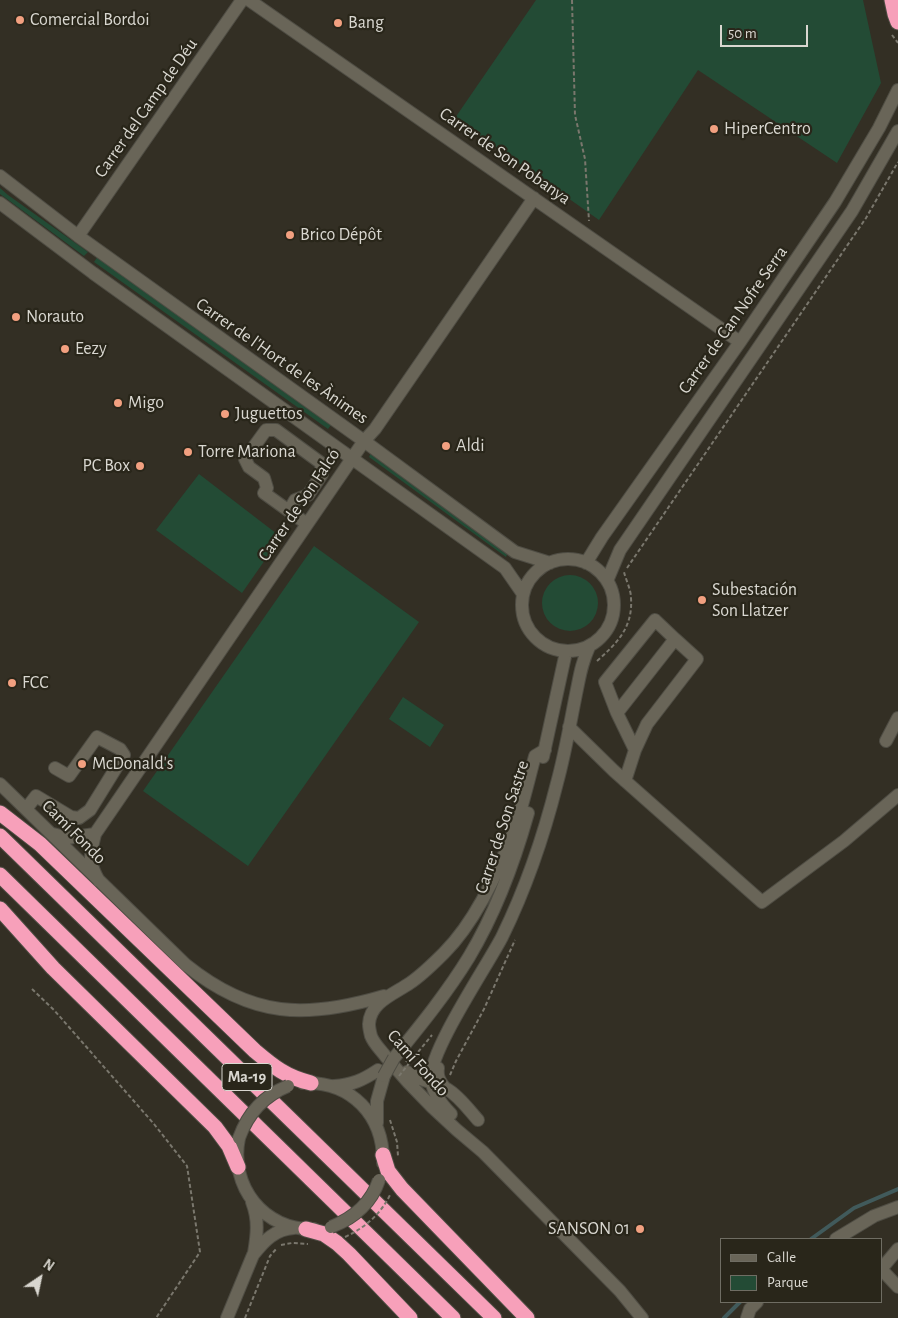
<!DOCTYPE html>
<meta charset="utf-8">
<style>
body{margin:0}
#map{position:relative;width:898px;height:1318px;overflow:hidden;background:#332f24;font-family:"Alegreya Sans",sans-serif}
canvas{display:block}
.legend{position:absolute;left:720px;top:1238px;width:162px;height:65px;box-sizing:border-box;background:#29261a;border:1px solid #6f6d63;margin:0;padding:6px 9px;list-style:none;font-size:15px;color:#d9d7d0}
.legend li{display:flex;align-items:center;gap:10px;height:25px}
.legend b{width:25px;border:1px solid #6f6d63}
.north{position:absolute;left:15px;top:1253px;width:50px;height:50px;-webkit-text-stroke:4px #29261a;paint-order:stroke;rotate:34deg;font-size:14px;font-weight:700;line-height:20px;text-align:center;color:#d9d7d0}
.north::after{content:'';display:block;margin:auto;width:18px;height:22px;background:#d9d7d0;clip-path:polygon(50% 0,100% 100%,50% 72%,0 100%)}
.scale{position:absolute;left:720px;top:25px;width:88px;height:22px;box-sizing:border-box;border:2px solid #d9d7d0;border-top:0;padding-left:6px;font-size:15px;line-height:18px;white-space:nowrap;color:#d9d7d0;-webkit-text-stroke:4px #29261a;paint-order:stroke}
</style>
<div id="map">
<canvas width="898" height="1318"></canvas>
<ul class="legend">
<li><b style="height:6px;background:#696558"></b>Calle</li>
<li><b style="height:14px;background:#234b35"></b>Parque</li>
</ul>
<div class="north">N</div>
<div class="scale">50 m</div>
</div>
<script>
const ctx = document.querySelector('canvas').getContext('2d');
ctx.lineJoin = 'round';
function fill(path, color) { ctx.fillStyle = color; ctx.fill(path, 'evenodd'); }
function stroke(path, color, width, dash) { ctx.strokeStyle = color; ctx.lineWidth = width; ctx.lineCap = dash ? 'butt' : 'round'; ctx.setLineDash(dash || []); ctx.stroke(path); }
function label(font, color, halo, rows, align = 'center') {
  ctx.font = font + ' "Alegreya Sans",sans-serif'; ctx.lineWidth = 4.5; ctx.setLineDash([]); ctx.textBaseline = 'middle'; ctx.strokeStyle = halo; ctx.fillStyle = color; for (const [text, x, y, turn = 0] of rows) {
    ctx.save(); ctx.translate(x, y); ctx.rotate((+turn || 0) * Math.PI / 180); ctx.textAlign = isNaN(turn) ? turn : align; if (halo) ctx.strokeText(text, 0, 0); ctx.fillText(text, 0, 0); ctx.restore();
  }
}
fill(new Path2D(`
 M536,0h327l18,83 -44,80 -139,-93 -99,150 -144,-102z
 M0,188l8,7 80,57 -4,4 -77,-57 -7,-5z
 M98,256l233,169 -3,4 -234,-167z
 M371,453l137,99 -2,5 -137,-100z
 M199,474l82,63 -39,56 -86,-63z
 M314,546l105,76 -171,244 -105,-75z
 M542 603a28 28 0 1 1 56 0a28 28 0 1 1-56 0Z
 M403,697l41,28 -14,22 -41,-28z`), '#234b35');
stroke(new Path2D(`
 M811,1239l43,-31 44,-19
 M724,1318l16,-16`), '#415a5b', 4);
const minor = new Path2D(`
 M249,0l491,342
 M0,176l78,60 286,205 151,111 35,11
 M0,203l93,70 412,295 18,26
 M78,236l164,-236
 M289,511l6,-11 13,-5 14,-21 -1,-11 -45,-33h-10l-21,29 4,8 15,11 3,10 -3,5 43,31
 M522 605a46 46 0 1 1 92 0a46 46 0 1 1-92 0Z
 M586,563l16,-26 138,-195 95,-140 44,-74 19,-38
 M607,581l13,-31 232,-339 46,-80
 M617,713l-12,-31 50,-62 20,19
 M569,727l45,44 148,131 82,-61 54,-46
 M886,741l12,-23
 M545,750l-10,6c-6,22 -11,44 -18,66 -16,44 -40,98 -73,131 -11,11 -22,22 -34,30 -16,11 -40,19 -41,41 0,4 1,8 2,12 3,8 10,14 15,21 29,35 62,67 97,95l137,139 22,27
 M543,757l23,-105
 M625,781l10,-31 12,-26 50,-65 -22,-20 -58,74 18,37
 M0,784l186,181c66,53 120,54 198,31
 M26,809l10,-13 35,21 8,1 11,-8 34,-55 -4,-6 -23,-12 -28,39 -14,-8
 M53,834l14,4 28,-4
 M99,881c-11,-19 -9,-26 -4,-47l269,-393 11,-12 159,-231
 M394,1058c26,-32 53,-65 75,-101 27,-45 45,-94 59,-144
 M438,1068c-1,8 1,13 7,20
 M407,1072c13,9 27,10 40,17 12,7 22,21 31,31
 M303,1083c49,-2 81,33 80,80
 M334,1086c18,-1 29,-6 44,-16
 M451,1114c-9,-9 -19,-22 -20,-36 -1,-28 56,-112 71,-141 24,-49 42,-102 55,-154 8,-29 13,-59 19,-89 4,-19 5,-29 13,-47
 M377,1123v-22l7,-25
 M239,1138c-10,48 25,93 75,91
 M252,1202c7,18 5,33 2,51
 M836,1239l38,-23 24,-9
 M882,1268l16,-19
 M882,1270l16,17
 M227,1318l26,-63c11,-14 22,-26 41,-27
 M747,1318l3,-9 7,-7`);
const highway = new Path2D(`
 M892,0l3,14 3,8
 M0,813l40,31 215,207c19,16 31,26 56,32
 M0,836l494,482
 M0,875l453,443
 M0,909l53,59 162,159 14,19 9,21
 M383,1155l5,16 14,18 125,129
 M306,1229l18,5 13,9 12,11 61,64`);
stroke(minor, '#4f4d44', 14);
stroke(highway, '#4f4d44', 17);
stroke(new Path2D(`
 M572,0l3,115 10,44 4,62
 M892,35l6,8
 M627,568l239,-350 32,-56
 M597,661c20,-18 36,-33 34,-63 0,-8 -5,-18 -7,-26
 M32,989l22,21 100,114 33,42 13,86 -44,66
 M414,1057l18,-22
 M450,1075l6,-14 28,-52 31,-69
 M390,1120l7,22 1,14
 M281,1245l11,-2 16,1
 M245,1318l25,-62 7,-8`), '#7a776d', 2, [4, 2.5]);
stroke(minor, '#696558', 12);
stroke(highway, '#f7a0ba', 15);
const minorBridge = new Path2D(`
 M384,1076l10,-18
 M239,1138c9,-25 24,-42 49,-52
 M331,1227c23,-9 40,-23 48,-47`);
stroke(minorBridge, '#4f4d44', 14, []);
stroke(new Path2D(`
 M406,1062l5,-7
 M399,1076l15,-19
 M345,1237c21,-10 36,-23 46,-44`), '#7a776d', 2, [4, 2.5]);
stroke(minorBridge, '#696558', 12);
for (const [x, y, r, color] of [
 [20,20,5,"#f2a080"],
 [338,23,5,"#f2a080"],
 [714,129,5,"#f2a080"],
 [290,235,5,"#f2a080"],
 [16,317,5,"#f2a080"],
 [65,349,5,"#f2a080"],
 [118,403,5,"#f2a080"],
 [225,414,5,"#f2a080"],
 [446,446,5,"#f2a080"],
 [188,452,5,"#f2a080"],
 [140,466,5,"#f2a080"],
 [702,600,5,"#f2a080"],
 [12,683,5,"#f2a080"],
 [82,764,5,"#f2a080"],
 [640,1229,5,"#f2a080"]
]) { const dot = new Path2D(); dot.arc(x, y, r, 0, 2 * Math.PI); ctx.fillStyle = color; ctx.fill(dot); stroke(dot, '#29261a', 2); }
for (const [x, y, w] of [
 [247,1077,50]
]) { const box = new Path2D(); box.roundRect(x - w / 2, y - 13.5, w, 27, 4); ctx.fillStyle = '#29261a'; ctx.fill(box); stroke(box, '#d9d7d0', 1); }
label('bold 16px', '#d9d7d0', null, [
 ["Ma-19",247,1077]
]);
label('18px', '#d9d7d0', '#29261a', [
 ["Comercial Bordoi",30,20],
 ["Bang",348,23],
 ["HiperCentro",724,129],
 ["Brico Dépôt",300,235],
 ["Norauto",26,317],
 ["Eezy",75,349],
 ["Migo",128,403],
 ["Juguettos",235,414],
 ["Aldi",456,446],
 ["Torre Mariona",198,452],
 ["PC Box",130,466,"right"],
 ["Subestación",712,590],
 ["Son Llatzer",712,611],
 ["FCC",22,683],
 ["McDonald's",92,764],
 ["SANSON 01",630,1229,"right"]
], 'left');
label('18px', '#d9d7d0', '#29261a', [
 ["Carrer del Camp de Déu",146,108,-55],
 ["Carrer de Son Pobanya",505,156,35],
 ["Carrer de Can Nofre Serra",733,320,-55],
 ["Carrer de l'Hort de les Ànimes",282,361,35],
 ["Carrer de Son Falcó",299,505,-56],
 ["Carrer de Son Sastre",502,827,-72],
 ["Camí Fondo",74,832,45],
 ["Camí Fondo",418,1063,48]
]);
</script>
